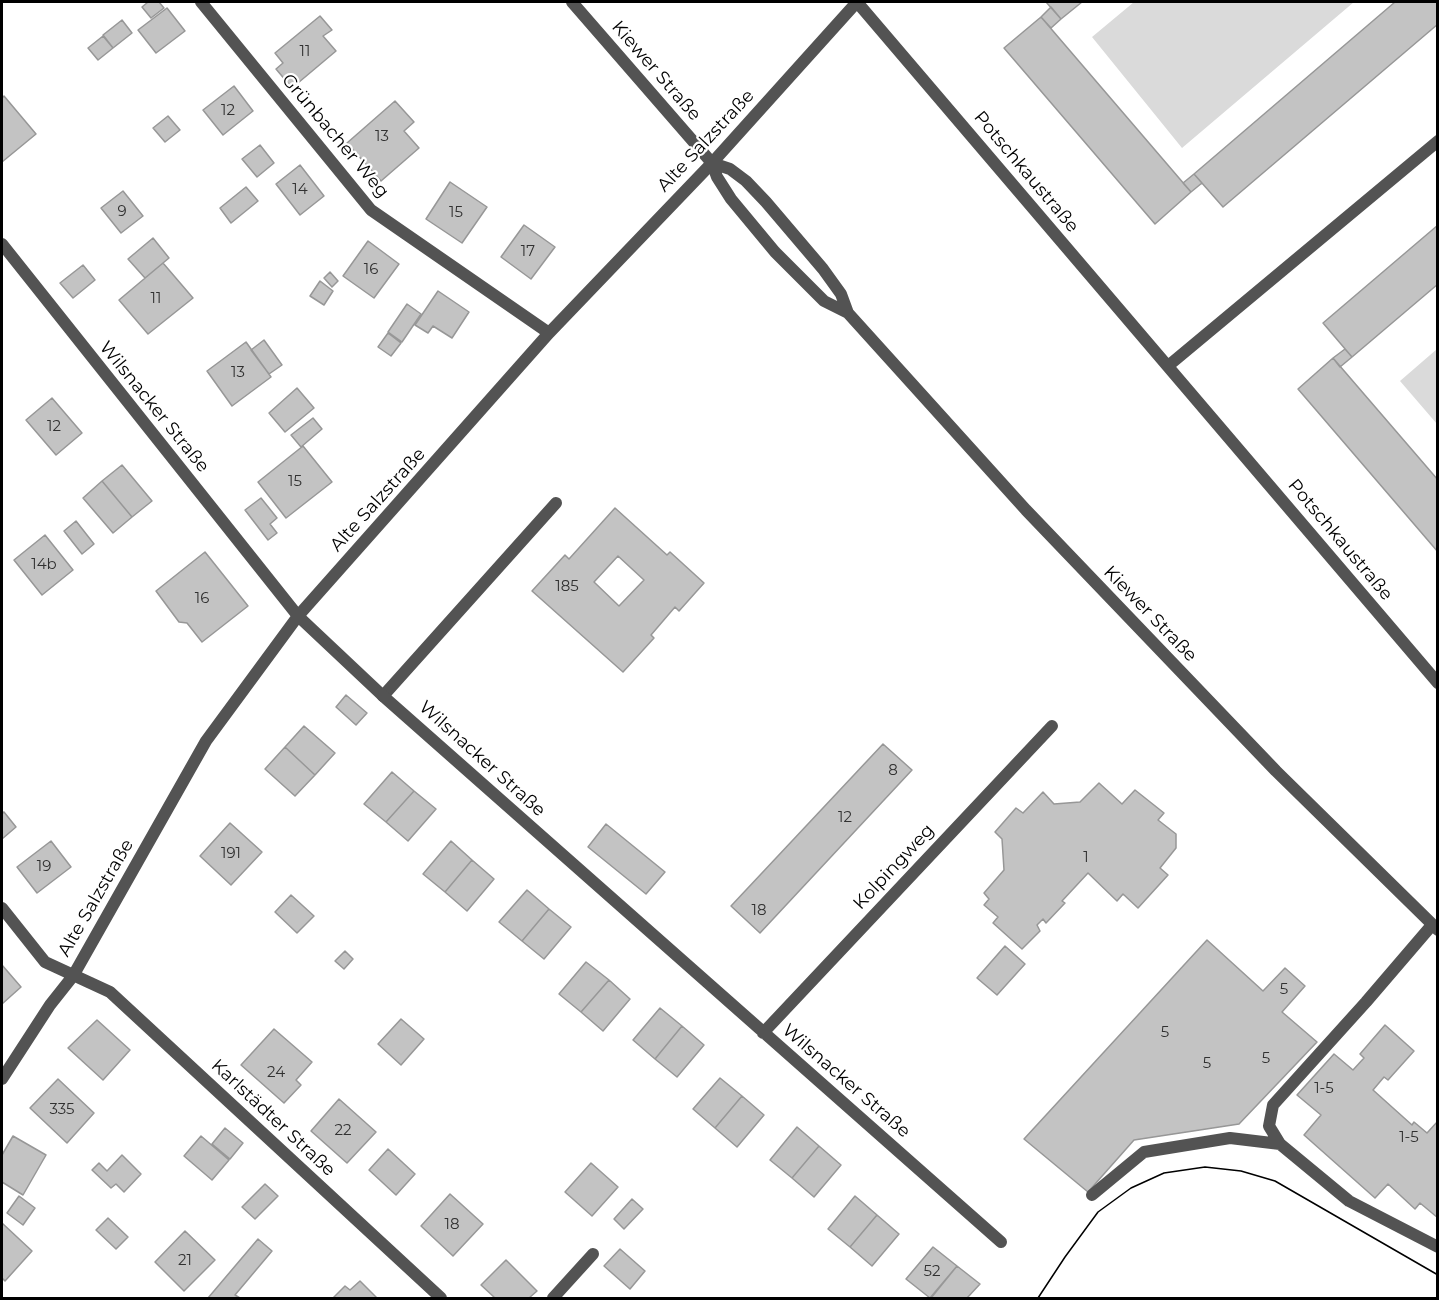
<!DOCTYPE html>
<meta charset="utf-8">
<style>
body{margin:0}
#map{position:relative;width:1439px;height:1300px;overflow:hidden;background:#fff;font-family:Montserrat,sans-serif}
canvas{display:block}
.frame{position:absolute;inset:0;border:3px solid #000;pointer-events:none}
</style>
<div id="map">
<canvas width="1439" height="1300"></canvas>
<div class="frame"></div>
</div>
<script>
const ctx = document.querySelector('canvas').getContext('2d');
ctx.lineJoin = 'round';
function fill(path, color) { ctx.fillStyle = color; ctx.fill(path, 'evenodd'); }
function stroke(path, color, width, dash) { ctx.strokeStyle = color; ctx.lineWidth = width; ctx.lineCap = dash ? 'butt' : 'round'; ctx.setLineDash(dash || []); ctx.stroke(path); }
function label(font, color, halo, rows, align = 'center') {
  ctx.font = font + ' Montserrat,sans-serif'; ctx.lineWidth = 4.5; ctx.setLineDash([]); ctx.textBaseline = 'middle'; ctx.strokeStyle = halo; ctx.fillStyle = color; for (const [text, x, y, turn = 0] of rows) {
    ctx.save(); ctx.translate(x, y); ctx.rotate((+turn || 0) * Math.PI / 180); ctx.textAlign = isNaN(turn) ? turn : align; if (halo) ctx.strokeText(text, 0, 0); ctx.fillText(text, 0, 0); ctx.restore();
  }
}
fill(new Path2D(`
 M1134,2h220l-172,146 -90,-111z
 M1437,349v75l-37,-43z`), '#dadada');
const building = new Path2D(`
 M148,2h11l5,6 -13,10 -9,-11z
 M1046,2h36l-21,17z
 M1395,2h43v22l-215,183 -29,-33z
 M1051,7l10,12 -10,9 -10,-11z
 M167,8l18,23 -29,22 -18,-23z
 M320,16l12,14 -9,6 13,15 -44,37 -16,-19 7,-6 -8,-10z
 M1041,17l150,175 -36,32 -151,-176z
 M122,20l10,13 -19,15 -10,-13z
 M103,36l10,12 -15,12 -10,-12z
 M234,86l19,25 -30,24 -20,-25z
 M4,96l32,38 -34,28v-64z
 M395,101l19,21 -10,9 15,17 -38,33 -34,-38z
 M168,116l12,14 -15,12 -12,-14z
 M260,145l14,18 -17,14 -15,-18z
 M300,165l24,31 -24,19 -24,-31z
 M1194,174l8,9 -11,9 -8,-9z
 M450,182l37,25 -25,36 -36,-24z
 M246,187l12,14 -27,22 -11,-15z
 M123,191l20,25 -22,17 -20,-25z
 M524,225l31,22 -24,32 -30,-22z
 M1438,225v59l-86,73 -29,-34z
 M153,238l16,20 -24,20 -17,-19z
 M368,241l31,23 -25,34 -31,-22z
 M163,263l30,35 -45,36 -29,-34z
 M83,265l12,15 -22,18 -13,-15z
 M330,272l8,9 -6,6 -8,-9z
 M320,281l13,10 -9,14 -14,-9z
 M438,291l31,21 -17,26 -19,-12 -5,7 -13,-8z
 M407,304l14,10 -19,28 -14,-10z
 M388,333l13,10 -10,13 -13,-9z
 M264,340l18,25 -13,9 -18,-24z
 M246,342l25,35 -39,29 -25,-35z
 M1345,349l7,8 -12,10 -7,-9z
 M1333,358l105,122v72l-140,-163z
 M297,388l17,20 -29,24 -16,-19z
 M52,398l30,35 -26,22 -30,-35z
 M313,418l9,11 -21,18 -10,-12z
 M303,446l29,36 -46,36 -28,-36z
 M122,465l30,36 -20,16 -30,-36z
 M102,481l30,36 -19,16 -30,-35z
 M261,498l16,20 -7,6 7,9 -9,7 -23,-30z
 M615,508l52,47 3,-3 34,31 -25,28 -4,-4 -24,28 3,3 -31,34 -91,-81 33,-36 4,4zM618,556l26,24 -25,26 -25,-24z
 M76,521l18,23 -12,10 -18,-23z
 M45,535l28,35 -31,25 -28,-35z
 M205,552l43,54 -46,36 -15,-19 -8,-1 -23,-31z
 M346,695l21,18 -11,12 -20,-18z
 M304,726l31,27 -20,22 -30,-28z
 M883,744l29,26 -152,163 -29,-27z
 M285,747l30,28 -20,21 -30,-27z
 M392,772l22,19 -28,31 -22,-18z
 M1099,783l23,21 13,-14 29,23 -6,7 18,14v14l-16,20 8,7 -30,33 -15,-14 -6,7 -29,-28 -26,28 3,2 -19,20 -3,-4 -6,6 3,6 -18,18 -29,-26 5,-6 -14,-12 5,-6 -5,-6 20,-23 -2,-31 -7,-7 21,-24 7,5 20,-21 11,12 26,-2z
 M414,791l22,18 -28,32 -22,-19z
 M4,812l12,15 -14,12v-26z
 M230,823l32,29 -31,33 -31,-29z
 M606,824l59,48 -19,22 -58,-47z
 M51,841l20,26 -34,26 -20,-26z
 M451,841l21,19 -27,32 -22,-18z
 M472,860l22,19 -27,32 -22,-19z
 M527,890l22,19 -27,32 -23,-19z
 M291,895l23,21 -17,17 -22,-21z
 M549,909l22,18 -27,32 -22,-18z
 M1207,940l56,51 22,-23 20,18 -23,26 35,30 -78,82 -105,16 -46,52 -64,-53z
 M1005,946l20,18 -28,31 -20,-17z
 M345,951l8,8 -9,10 -9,-8z
 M586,962l23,18 -28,32 -22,-18z
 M2,965l19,22 -19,17z
 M609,980l21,19 -27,32 -22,-19z
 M660,1008l22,18 -27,33 -22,-19z
 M401,1019l23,20 -23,26 -23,-21z
 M97,1020l33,30 -27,30 -35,-32z
 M1385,1025l29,26 -26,29 -4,-3 -11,13 39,35 2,-3 13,11 11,-12v97l-18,-15 -5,6 -27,-25 -13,14 -71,-63 17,-20 -24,-20 37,-41 19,16 11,-12 -4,-4z
 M682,1026l22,19 -27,32 -22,-18z
 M274,1029l38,33 -16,18 5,5 -17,18 -43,-38z
 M720,1078l22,18 -27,32 -22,-19z
 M58,1079l36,34 -27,30 -37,-35z
 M742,1096l22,19 -27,32 -22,-19z
 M339,1099l37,33 -29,31 -36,-32z
 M797,1127l22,19 -27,32 -22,-18z
 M225,1128l18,15 -13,16 -18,-15z
 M13,1136l33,19 -23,40 -21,-13v-27z
 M201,1136l28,24 -17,20 -28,-24z
 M819,1146l22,19 -27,32 -22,-19z
 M388,1149l27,25 -19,21 -27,-25z
 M122,1155l19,19 -17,18 -8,-8 -5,4 -19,-18 7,-7 8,8z
 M591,1163l27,24 -26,29 -27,-24z
 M265,1184l13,12 -23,23 -13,-12z
 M450,1194l33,30 -30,32 -32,-30z
 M19,1196l16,12 -12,17 -16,-12z
 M855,1196l22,19 -27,32 -22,-18z
 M632,1199l11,10 -19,20 -10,-10z
 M877,1215l22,19 -27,32 -22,-19z
 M108,1218l20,19 -12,12 -20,-19z
 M2,1223l30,28 -27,30 -3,-3z
 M185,1231l30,29 -31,31 -29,-29z
 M258,1239l14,12 -37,44 5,3h-32z
 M933,1247l24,19 -27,32 -24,-19z
 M620,1249l25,22 -15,18 -26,-23z
 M506,1260l31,31 -8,7h-34l-14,-13z
 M957,1266l23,18 -13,14h-36z
 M360,1281l17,17h-44l12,-12 5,4z`);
fill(building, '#c3c3c3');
stroke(building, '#979797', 1.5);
stroke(new Path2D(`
 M383,696l173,-193
 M1432,925l-66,77 -93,103 -4,21 11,18 69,57 89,46
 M1092,1195l52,-43 86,-14 50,6
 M553,1298l40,-44`), '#535353', 12);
stroke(new Path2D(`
 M201,2l170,208 178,123
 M857,2l581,681
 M2,244l296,372 85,80 618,546
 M1168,366l270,-225
 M2,908l43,54 65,30 331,306
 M763,1033l289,-307
 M2,1079l48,-74 23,-29 133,-235 92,-125 251,-283 163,-170`), '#535353', 12);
stroke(new Path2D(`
 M572,2l140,161 5,14 14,22 44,53 49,49 24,12 178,197 250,261 162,159
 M712,163l145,-161
 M712,163l18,6 16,12 20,21 57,67 18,25 7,19`), '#535353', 12);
stroke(new Path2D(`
 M1038,1298l27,-41 33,-45 33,-24 33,-15 41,-6 36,4 34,10 163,94`), '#000', 1.5);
label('15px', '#313131', null, [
 ["11",305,52],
 ["12",228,111],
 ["13",382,137],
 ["14",300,190],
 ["9",122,212],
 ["15",456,213],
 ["17",528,252],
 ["16",371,270],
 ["11",156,299],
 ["13",238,373],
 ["12",54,427],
 ["15",295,482],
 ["14b",44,565],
 ["185",567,587],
 ["16",202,599],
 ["8",893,771],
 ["12",845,818],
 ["191",231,854],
 ["1",1086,858],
 ["19",44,867],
 ["18",759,911],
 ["5",1284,990],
 ["5",1165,1033],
 ["5",1266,1059],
 ["5",1207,1064],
 ["24",276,1073],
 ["1-5",1324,1089],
 ["335",62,1110],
 ["22",343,1131],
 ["1-5",1409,1138],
 ["18",452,1225],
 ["21",185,1261],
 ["52",932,1272]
]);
label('18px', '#000', '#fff', [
 ["Kiewer Straße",656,71,49],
 ["Grünbacher Weg",335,136,50],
 ["Alte Salzstraße",706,141,-47],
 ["Potschkaustraße",1026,172,50],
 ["Wilsnacker Straße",154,407,51],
 ["Alte Salzstraße",378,500,-48],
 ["Potschkaustraße",1340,540,50],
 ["Kiewer Straße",1150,614,46],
 ["Wilsnacker Straße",482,759,42],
 ["Kolpingweg",894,867,-47],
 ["Alte Salzstraße",96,898,-60],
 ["Wilsnacker Straße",846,1081,41],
 ["Karlstädter Straße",273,1118,43]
]);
</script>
